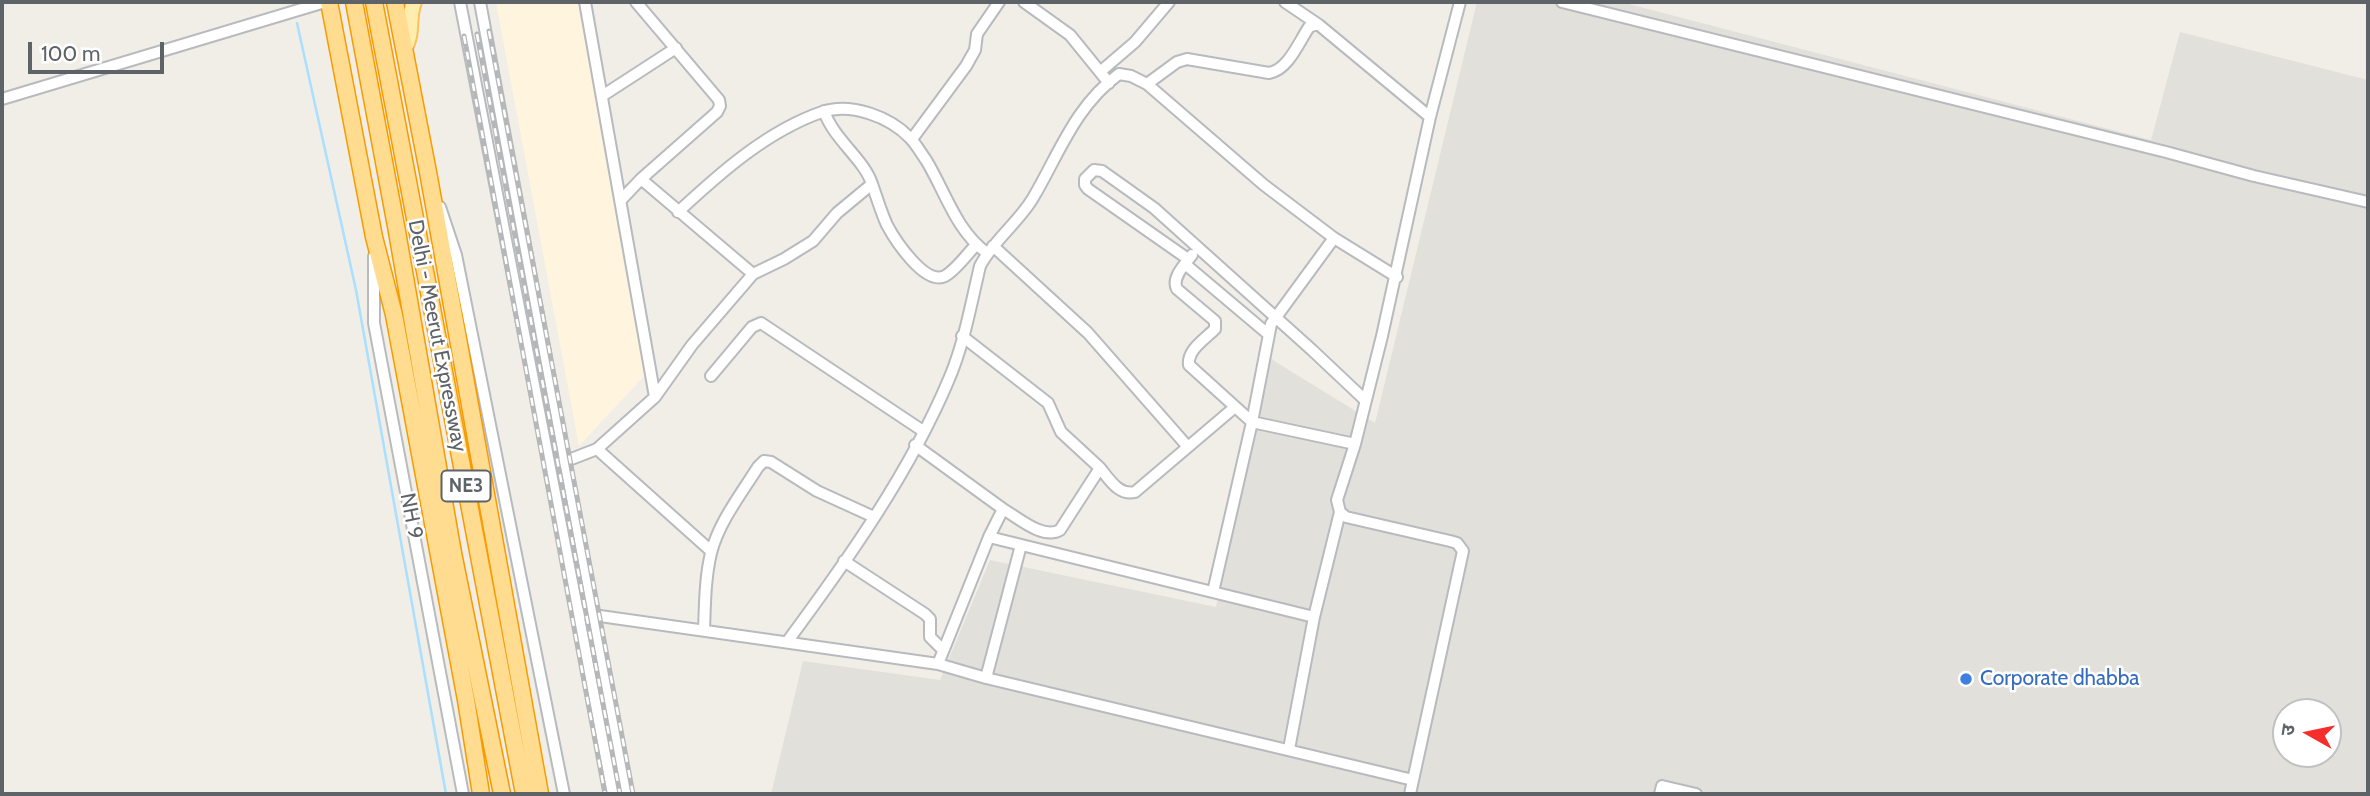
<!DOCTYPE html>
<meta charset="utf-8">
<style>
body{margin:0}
#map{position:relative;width:2370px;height:796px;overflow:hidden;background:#f1eee7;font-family:Cabin,"Noto Sans Devanagari",sans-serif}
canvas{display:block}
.frame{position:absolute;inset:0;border:4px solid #5e6368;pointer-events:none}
.north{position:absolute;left:2272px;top:698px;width:70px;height:70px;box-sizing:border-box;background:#fff;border:2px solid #bfc1c3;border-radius:50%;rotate:279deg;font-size:19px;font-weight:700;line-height:28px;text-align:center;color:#5e6368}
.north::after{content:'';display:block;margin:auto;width:24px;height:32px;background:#f42e2a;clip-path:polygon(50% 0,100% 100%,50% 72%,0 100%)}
.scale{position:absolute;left:28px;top:42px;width:136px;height:32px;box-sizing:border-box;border:4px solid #5e6368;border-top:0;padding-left:9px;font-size:21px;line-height:24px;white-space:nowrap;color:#5e6368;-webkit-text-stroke:5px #fff;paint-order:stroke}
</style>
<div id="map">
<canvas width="2370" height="796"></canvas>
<div class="frame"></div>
<div class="north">उ</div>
<div class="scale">100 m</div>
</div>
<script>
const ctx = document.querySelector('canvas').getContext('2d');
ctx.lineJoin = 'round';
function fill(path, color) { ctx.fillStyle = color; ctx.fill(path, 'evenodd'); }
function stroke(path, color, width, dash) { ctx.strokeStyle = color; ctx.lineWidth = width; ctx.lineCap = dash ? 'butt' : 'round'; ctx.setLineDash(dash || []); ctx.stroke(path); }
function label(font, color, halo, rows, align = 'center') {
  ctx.font = font + ' Cabin,sans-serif'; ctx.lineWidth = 5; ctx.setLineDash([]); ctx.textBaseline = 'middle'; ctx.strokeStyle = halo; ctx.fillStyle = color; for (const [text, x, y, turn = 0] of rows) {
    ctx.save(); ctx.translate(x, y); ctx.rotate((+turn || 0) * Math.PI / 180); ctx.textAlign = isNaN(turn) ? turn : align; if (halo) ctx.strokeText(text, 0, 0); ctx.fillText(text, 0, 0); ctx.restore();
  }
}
fill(new Path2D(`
 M496,2h82l67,373 -66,71z`), '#fff5de');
fill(new Path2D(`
 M1477,2h144l530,138 29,-108 188,48v714h-1597l32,-133 137,19 50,-120 226,47 55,-248 104,64zM2286,712h42v42h-42z`), '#e2e0db');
stroke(new Path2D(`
 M297,23l59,267 90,504`), '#a9dfff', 2.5);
const minor = new Path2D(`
 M460,2l153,792
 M480,2l147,792
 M585,2l70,395
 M1024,2l46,33 39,48
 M1285,2l34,23
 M1562,2l604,150 88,24 114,26
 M1100,72l35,-30 34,-40
 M1147,84l30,-22 10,-3 82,14c19,-3 30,-31 40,-46l5,-2h5l111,92
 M602,96l74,-48
 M2,99l323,-97
 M912,139l54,-73 9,-16 2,-16 22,-32
 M872,184c5,14 9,28 15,41 8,15 38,61 58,51 11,-6 22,-22 31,-31
 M621,200l20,-21 76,-67 3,-6 -1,-6 -83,-98
 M440,207l16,48 108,539
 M678,212c42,-39 89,-81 144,-100 29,-10 68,5 88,26 6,6 11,15 16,22 19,31 30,71 61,93
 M993,246l95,87 100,114
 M1192,255c-7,9 -21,23 -15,34l38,32v8c-10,10 -28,21 -26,36l63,57 103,22
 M374,256v67l89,471
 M1188,259l-100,-70 -3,-4v-6l9,-9 8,1 52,37 158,142 53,50
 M1185,264l83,70
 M753,274l31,-15 29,-18 24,-28 35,-29c-8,-25 -38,-44 -48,-73
 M962,336l86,67 13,29 39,36
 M711,376l41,-49 9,-4 162,108
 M915,445l88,64
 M597,449l114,102
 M561,463l36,-14 58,-52 37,-52 61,-71 -112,-95
 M989,537l325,80
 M844,561l81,53 5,5v18l13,13
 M1213,592l39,-170 19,-98 63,-86
 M579,613l359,51 48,14 427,102
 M704,630c1,-26 1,-52 7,-77 8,-31 30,-59 47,-86l6,-6 7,1 46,29 57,26
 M787,642c60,-81 123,-170 162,-263 15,-35 22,-75 31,-113 13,-25 38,-43 53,-68 26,-44 42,-92 86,-124l12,2 16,8 117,101 70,53 63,39
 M938,664l51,-127 14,-28c16,9 40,31 57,21l40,-62c9,11 19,28 35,24l100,-85
 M986,678l35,-133
 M1289,749l25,-132 26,-105
 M1410,794l53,-243 -6,-8 -7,-2 -104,-24 -6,-5 -3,-12 18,-56 27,-108 48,-219 30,-115
 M1660,794l2,-8 34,8`);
const major = new Path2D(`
 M404,50c10,-18 3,-30 10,-48`);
const highway = new Path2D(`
 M329,2l45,235 20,78 72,385 15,94
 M354,2l42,224 57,327 49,241
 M374,2l150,792
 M395,2l33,170 112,622`);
stroke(minor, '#b7babe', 14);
stroke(major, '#fac257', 18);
stroke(highway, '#f89b00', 19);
stroke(minor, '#fff', 10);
stroke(major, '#ffedae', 14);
stroke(highway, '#ffdc90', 16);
const rail = new Path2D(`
 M489,31l144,763
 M477,34l143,760
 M464,36l141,758`);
stroke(rail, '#b6b7b8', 5);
stroke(rail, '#fff', 2.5, [8]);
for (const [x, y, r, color] of [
 [1966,679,7,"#3f7fe0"]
]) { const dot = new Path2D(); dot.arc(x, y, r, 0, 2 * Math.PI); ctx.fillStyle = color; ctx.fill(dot); stroke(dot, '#fff', 2.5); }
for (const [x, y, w] of [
 [466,486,49]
]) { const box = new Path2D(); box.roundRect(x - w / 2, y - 15.5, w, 31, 5); ctx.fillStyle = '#fff'; ctx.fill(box); stroke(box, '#5e6368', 2); }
label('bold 19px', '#5e6368', null, [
 ["NE3",466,486]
]);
label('21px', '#5e6368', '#fff', [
 ["Delhi - Meerut Expressway",437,336,79],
 ["NH 9",411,516,79]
]);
label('21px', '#366cbe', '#fff', [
 ["Corporate dhabba",1980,679]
], 'left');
</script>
